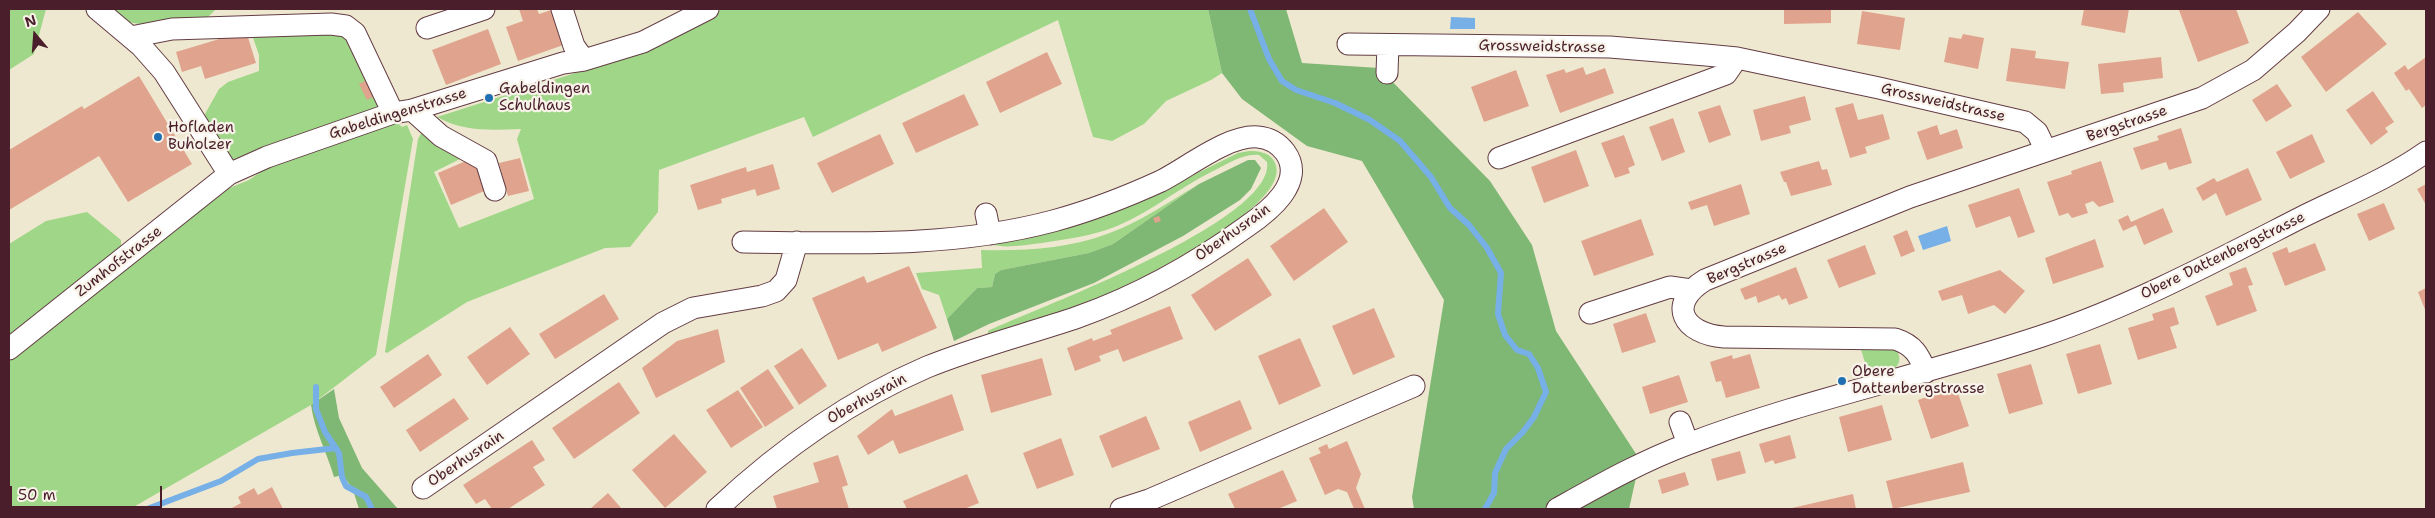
<!DOCTYPE html>
<style>
body{margin:0}
#map{position:relative;width:2435px;height:518px;overflow:hidden;background:#efe8d0;font-family:"Shantell Sans",sans-serif}
canvas{display:block}
.frame{position:absolute;inset:0;border:10px solid #4a1f2b;pointer-events:none}
.north{position:absolute;left:10px;top:10px;width:50px;height:50px;-webkit-text-stroke:4px #f7f3e8;paint-order:stroke;rotate:342deg;font-size:14px;font-weight:700;line-height:20px;text-align:center;color:#4a1f2b}
.north::after{content:'';display:block;margin:auto;width:18px;height:22px;background:#4a1f2b;clip-path:polygon(50% 0,100% 100%,50% 72%,0 100%)}
.scale{position:absolute;left:10px;top:486px;width:152px;height:22px;box-sizing:border-box;border:2px solid #4a1f2b;border-top:0;padding-left:6px;font-size:15px;line-height:18px;white-space:nowrap;color:#4a1f2b;-webkit-text-stroke:4px #f7f3e8;paint-order:stroke}
</style>
<div id="map">
<canvas width="2435" height="518"></canvas>
<div class="frame"></div>
<div class="north">N</div>
<div class="scale">50 m</div>
</div>
<script>
const ctx = document.querySelector('canvas').getContext('2d');
ctx.lineJoin = 'round';
function fill(path, color) { ctx.fillStyle = color; ctx.fill(path, 'evenodd'); }
function stroke(path, color, width, dash) { ctx.strokeStyle = color; ctx.lineWidth = width; ctx.lineCap = dash ? 'butt' : 'round'; ctx.setLineDash(dash || []); ctx.stroke(path); }
function label(font, color, halo, rows, align = 'center') {
  ctx.font = font + ' "Shantell Sans",sans-serif'; ctx.lineWidth = 4.5; ctx.setLineDash([]); ctx.textBaseline = 'middle'; ctx.strokeStyle = halo; ctx.fillStyle = color; for (const [text, x, y, turn = 0] of rows) {
    ctx.save(); ctx.translate(x, y); ctx.rotate((+turn || 0) * Math.PI / 180); ctx.textAlign = isNaN(turn) ? turn : align; if (halo) ctx.strokeText(text, 0, 0); ctx.fillText(text, 0, 0); ctx.restore();
  }
}
fill(new Path2D(`
 M9,9h37l-12,45 -25,16z
 M105,9h111l-11,11 -65,4 -19,-3z
 M722,9h486l14,64 -11,7 -45,21 -22,23 -32,17 -19,-4 -35,-117 -245,117 -9,-20 -145,53 -1,42 -28,35 -25,1 -138,54 -80,51 -2,-1 33,-213 5,-9 43,26 -32,16 25,56 75,-29 -17,-60 4,-10c-30,1 -57,3 -84,-12l226,-72v-4z
 M250,29l92,1 38,65 -1,15 -143,52 -6,-3 -24,-38 -1,-7 14,-25 9,-7 31,-11v-16z
 M397,122l5,5 5,-2 6,14 -37,216 -65,50 -181,104h-121v-152l206,-163 34,-14 20,-14z
 M1249,151c10,0 21,1 26,12 20,42 -143,121 -175,135 -35,16 -75,25 -112,37v-4c46,-22 288,-110 279,-169l-8,-7c-16,-2 -31,9 -46,16 -33,16 -62,41 -96,55 -24,10 -50,13 -75,17 -18,2 -36,6 -53,1l156,-45 93,-46z
 M1199,184l-86,60 -24,9 -88,17 -6,4 -3,13 -15,1 -30,31 -8,-24 -17,-6 -6,-16 66,-5 -1,-18c43,1 86,-1 126,-16 33,-12 62,-32 92,-50z
 M87,212l34,28v10l-112,94v-100l37,-23z
 M1860,346l36,3c11,18 -7,23 -20,27l-3,-3h-5z`), '#9fd688');
fill(new Path2D(`
 M1208,9h78l16,54 77,5 111,113 42,64 24,86 84,129 -11,49h-215l-2,-12 32,-197 -82,-139 -55,-15 -65,-47 -20,-26z
 M1248,160h7l6,8 -10,21 -11,11 -57,36 -89,47 -105,41 -35,17 -7,-22 30,-31 15,-1 3,-13 6,-4 88,-17 24,-9 86,-60z
 M334,389l5,29 23,50 36,41h-39l-6,-19 -10,-15 -9,2c-7,-24 -20,-48 -23,-72z`), '#7fb774');
fill(new Path2D(`
 M1451,17l24,1v11h-25z
 M1947,226l4,15 -28,9 -5,-14z`), '#77b0e7');
stroke(new Path2D(`
 M1250,9l19,50 13,22 14,9 39,13 35,17 30,21 31,36 19,31 19,17 18,23 14,25 -3,41 7,21 12,15 12,4 9,14 8,24 -12,25 -12,16 -16,16 -11,24 -1,20 -9,16
 M316,387v22l9,23 14,21 3,24 4,9 20,11 6,12
 M147,509l74,-28 37,-22 34,-6 44,-5`), '#77b0e7', 6);
fill(new Path2D(`
 M519,9h18l2,5 15,-5 15,34 -51,18 -12,-34 17,-6z
 M1784,9h47v14l-47,1z
 M2084,9h45l-4,24 -44,-8z
 M2182,9h54l13,34 -51,19 -19,-52z
 M1862,11l43,7 -5,32 -43,-6z
 M2358,12l29,32 -61,48 -25,-35z
 M488,29l13,35 -55,21 -14,-35z
 M246,31l10,32 -51,16 -4,-13 -19,6 -6,-20z
 M1963,34l21,4 -6,31 -34,-7 5,-25 12,2z
 M2011,48l25,3 -1,7 34,4 -4,27 -59,-8z
 M1047,52l15,32 -62,29 -14,-31z
 M2161,57l2,21 -40,5 1,9 -23,2 -3,-30z
 M2426,57v48l-4,3 -13,-19 -3,2 -12,-18 11,-8 3,5z
 M1583,67l3,8 19,-7 9,25 -54,20 -14,-38 18,-6 2,4z
 M1516,70l13,36 -45,16 -13,-35z
 M139,76l53,88 -64,38 -29,-46 -90,54v-60l73,-44 2,3z
 M369,79l8,16 -10,5 -8,-16z
 M2277,84l15,22 -26,16 -14,-22z
 M2373,91l21,31 -9,6 3,4 -17,13 -25,-35z
 M964,94l15,31 -63,28 -14,-30z
 M1805,96l6,24 -22,6 2,7 -30,8 -8,-31z
 M1853,103l5,17 25,-6 7,25 -25,8 2,6 -17,5 -15,-50z
 M1720,105l11,30 -22,8 -11,-31z
 M1673,118l12,34 -23,9 -13,-34z
 M1937,125l3,10 17,-6 6,19 -36,12 -10,-28z
 M2181,128l11,35 -23,7 -3,-8 -25,8 -8,-22 26,-8 -2,-4z
 M880,134l14,30 -62,29 -15,-30z
 M2312,134l13,28 -35,17 -14,-27z
 M1624,135l11,30 -7,3 2,5 -15,5 -14,-35z
 M1576,150l13,36 -45,17 -13,-36z
 M475,157l14,32 -38,16 -13,-32z
 M520,158l9,33 -21,5 -9,-33z
 M1819,161l3,9 5,-1 5,16 -41,11 -5,-14h-2l-4,-10z
 M2101,161l13,41 -15,5 -6,-6 -8,3 3,9 -16,5 -4,-5 -9,3 -12,-34 25,-8 -1,-3z
 M773,164l7,25 -23,7 -2,-7 -34,10 1,4 -24,7 -8,-25 56,-18 1,5z
 M2248,168l14,32 -36,16 -10,-23 -13,8 -7,-13 18,-10 3,4z
 M1741,184l9,30 -36,12 -7,-21 -16,5 -3,-8z
 M2426,184v21l-9,-16z
 M2019,188l16,44 -17,6 -8,-22 -34,12 -8,-23z
 M2384,203l11,26 -26,12 -12,-27z
 M1324,208l24,34 -54,39 -24,-35z
 M2163,208l10,24 -29,13 -8,-20 -13,6 -5,-11 10,-5 3,7z
 M1159,216l2,5 -6,2 -2,-5z
 M1641,219l13,36 -60,21 -13,-35z
 M1907,230l8,21 -14,6 -8,-21z
 M2095,239l9,28 -51,17 -8,-26z
 M2315,243l11,27 -41,16 -13,-33 15,-6 2,6z
 M1865,245l11,29 -37,14 -12,-28z
 M1248,258l24,37 -57,36 -24,-36z
 M909,266l28,62 -55,24 -4,-9 -40,17 -26,-62 52,-22 3,7z
 M1796,267l12,31 -19,7 -3,-7 -4,2 -3,-5 -21,8 -2,-7 -11,4 -5,-11z
 M2246,267l7,18 -5,1 9,25 -40,15 -12,-30 28,-11 -4,-12z
 M2000,270l25,21 -20,23 -11,-9 -26,9 -6,-19 -20,6 -4,-10z
 M2426,288v24l-8,-20z
 M604,294l15,25 -64,40 -16,-25z
 M1170,306l13,33 -60,23 -5,-13 -19,7 2,5 -26,10 -8,-23 25,-10 1,3 19,-7 -2,-4z
 M2174,307l5,17 -9,3 7,21 -39,12 -10,-32 26,-8 -2,-6z
 M1374,308l21,49 -42,18 -21,-49z
 M1646,313l10,29 -34,11 -9,-29z
 M510,327l20,27 -43,31 -20,-28z
 M718,329l7,33 -69,36 -14,-30 35,-27z
 M1300,338l21,48 -42,19 -21,-49z
 M2100,344l12,40 -34,10 -12,-40z
 M802,348l25,38 -28,19 -25,-39z
 M428,354l14,21 -48,33 -14,-21z
 M1750,354l10,34 -34,10 -5,-17 -5,1 -6,-20 22,-7 1,4z
 M1042,358l10,37 -61,18 -10,-38z
 M2031,364l12,40 -34,10 -12,-40z
 M768,369l26,39 -29,19 -25,-39z
 M1679,375l9,27 -38,12 -8,-27z
 M619,382l21,31 -66,46 -22,-31z
 M1956,387l13,39 -38,13 -13,-39z
 M738,390l25,37 -32,21 -25,-38z
 M952,394l12,36 -65,24 -6,-14 -25,15 -11,-19 35,-27 3,7z
 M454,398l15,21 -49,33 -14,-22z
 M1240,400l12,29 -52,23 -12,-30z
 M1882,405l10,35 -44,12 -9,-35z
 M1146,416l14,33 -48,19 -13,-32z
 M674,434l33,38 -42,36 -33,-38z
 M1790,435l6,23 -21,6 -2,-4 -8,3 -6,-19z
 M1061,438l13,37 -37,14 -14,-36z
 M532,440l13,20 -12,7 12,18 -37,24h-16l-7,-10 -9,5 -13,-19z
 M1347,441l14,33 -5,14 9,21h-11l-7,-17 -9,-3 -13,6 -16,-37 12,-5 -3,-5 9,-4 2,5z
 M1740,451l6,22 -29,8 -6,-22z
 M838,455l10,30 -6,2 7,22h-72l-4,-13 46,-14 -6,-19z
 M1963,462l7,30 -77,17 -7,-28z
 M1283,470l14,31 -19,8h-43l-7,-15z
 M1685,472l4,13 -27,9 -4,-14z
 M967,474l12,29 -15,6h-57l-4,-8z
 M272,487l11,22h-53l11,-6 -3,-6 16,-9 4,7z
 M608,493l14,16h-32z
 M1853,494l3,15h-64v-1z`), '#e0a48e');
const minor = new Path2D(`
 M97,9l44,37 23,26 65,102
 M562,9l12,37 10,14
 M427,28l57,-19
 M131,37l41,-8 159,-5 15,2 9,7 38,80
 M1348,44l262,3 96,8 31,3 142,30 146,34 12,10 9,19
 M1387,73l1,-28
 M412,110l29,26 45,25 9,29
 M1499,158l227,-84 11,-16
 M986,214l4,20
 M1590,313l80,-26 21,3
 M9,349l220,-175 38,-17 126,-44 19,-3 151,-47 21,-3 59,-18 65,-33
 M1926,372c-7,-17 -12,-27 -31,-33l-171,-2c-41,-3 -58,-33 -19,-57l205,-83 292,-99 51,-28 44,-38 22,-23
 M1680,422l8,22
 M423,488l240,-165 30,-15 69,-12 14,-5 10,-11 11,-38
 M717,509c62,-58 131,-108 210,-142 49,-20 101,-33 151,-50 59,-21 117,-53 168,-90 22,-15 61,-45 39,-75 -7,-9 -15,-14 -27,-15 -29,-3 -71,31 -97,44 -35,16 -71,30 -108,40 -101,27 -207,22 -310,21
 M1121,509l28,-9 265,-114
 M1557,509c43,-24 85,-48 131,-65 115,-44 237,-69 354,-108 90,-30 174,-75 258,-118 42,-21 88,-39 126,-66`);
stroke(minor, '#633d44', 23);
stroke(minor, '#fff', 21);
for (const [x, y, r, color] of [
 [489,98,5,"#1f6fb2"],
 [158,137,5,"#1f6fb2"],
 [1842,381,5,"#1f6fb2"]
]) { const dot = new Path2D(); dot.arc(x, y, r, 0, 2 * Math.PI); ctx.fillStyle = color; ctx.fill(dot); stroke(dot, '#f7f3e8', 2); }
label('15px', '#4a1f2b', '#f7f3e8', [
 ["Grossweidstrasse",1542,47,1],
 ["Grossweidstrasse",1943,103,13],
 ["Gabeldingenstrasse",398,114,-17],
 ["Bergstrasse",2127,124,-19],
 ["Oberhusrain",1233,233,-35],
 ["Obere Dattenbergstrasse",2223,256,-26],
 ["Zumhofstrasse",119,262,-38],
 ["Bergstrasse",1747,264,-23],
 ["Oberhusrain",867,399,-29],
 ["Oberhusrain",466,459,-34]
]);
label('15px', '#4a1f2b', '#f7f3e8', [
 ["Gabeldingen",499,89],
 ["Schulhaus",499,106],
 ["Hofladen",168,128],
 ["Buholzer",168,145],
 ["Obere",1852,372],
 ["Dattenbergstrasse",1852,389]
], 'left');
</script>
